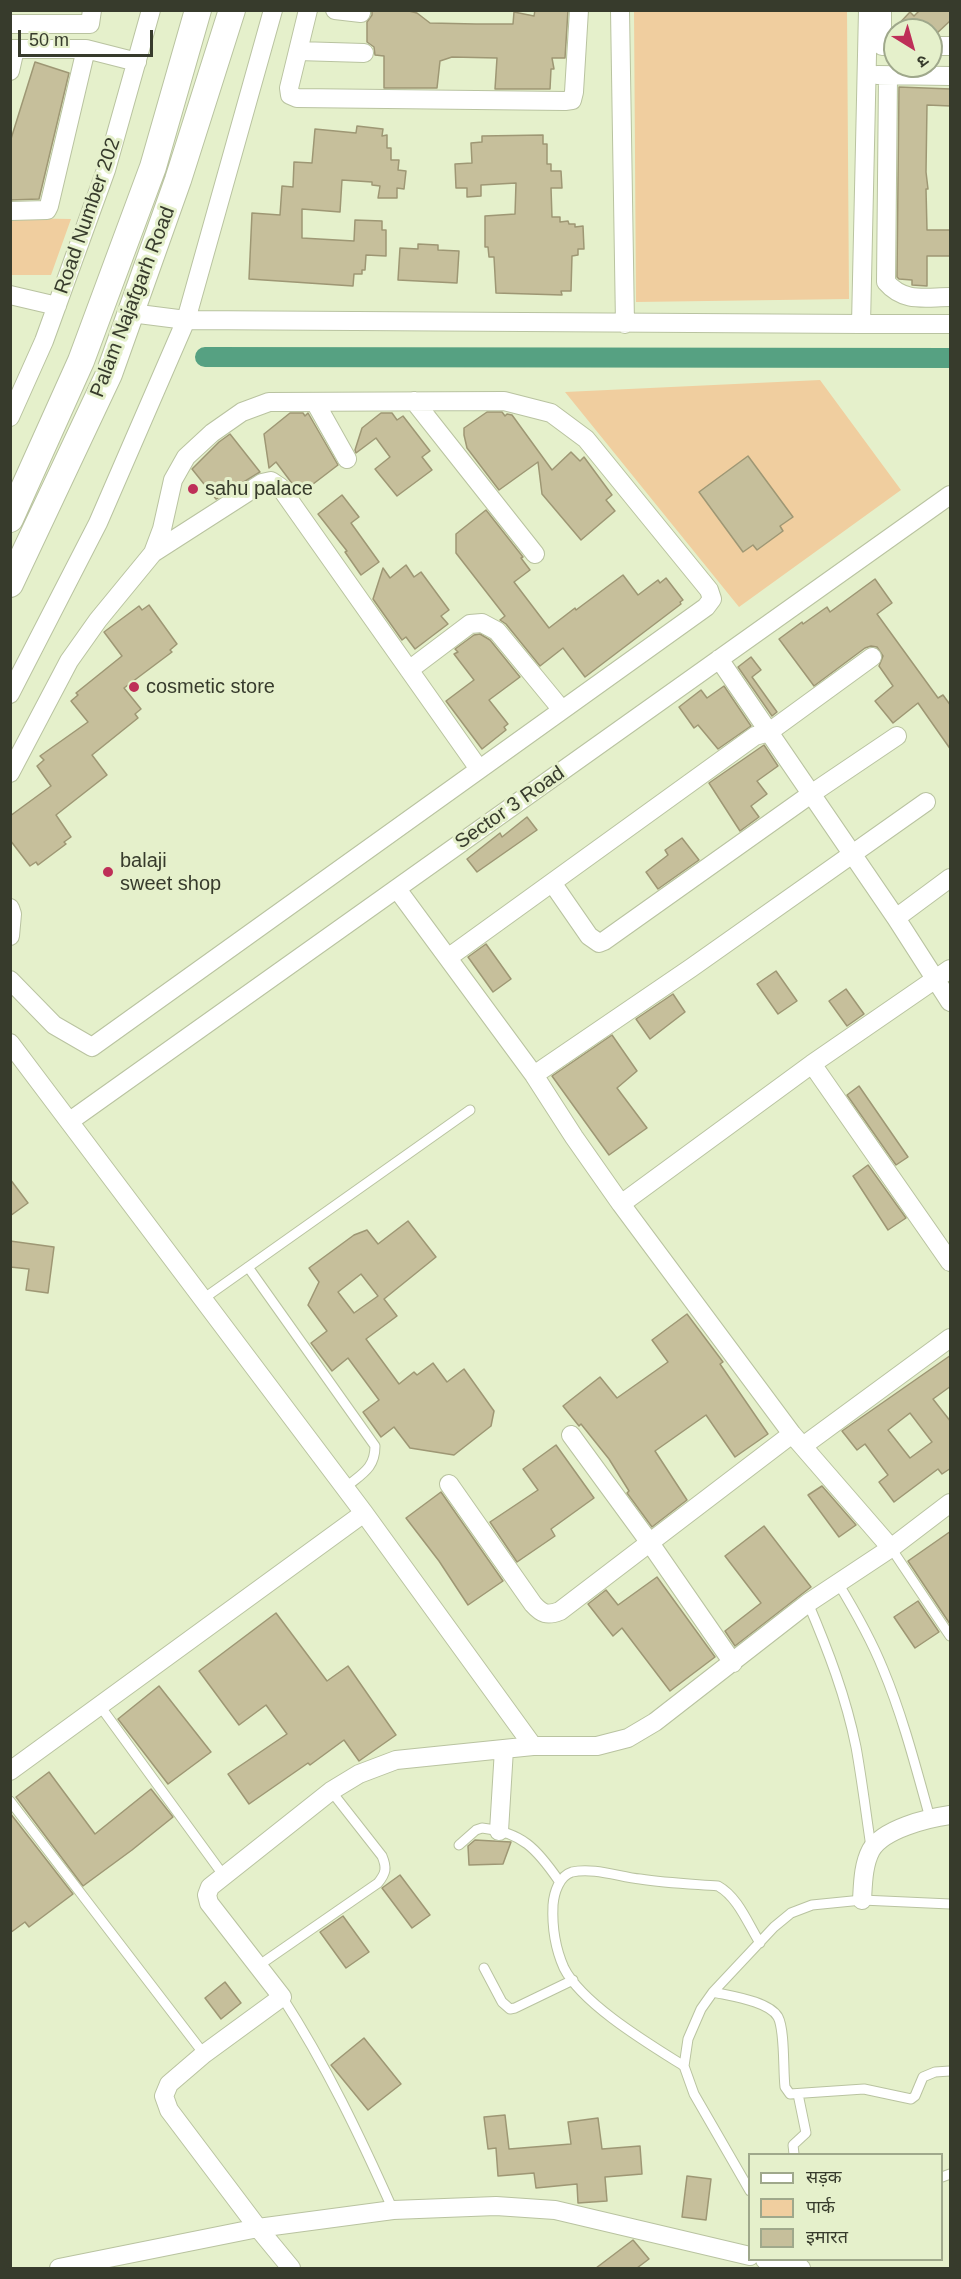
<!DOCTYPE html>
<meta charset="utf-8">
<style>
body{margin:0}
#map{position:relative;width:961px;height:2279px;overflow:hidden;background:#e5f0cb;font-family:Arial,"Noto Sans Devanagari",sans-serif}
canvas{display:block}
.frame{position:absolute;inset:0;border:12px solid #373b2c;pointer-events:none}
.legend{position:absolute;left:748px;top:2153px;width:195px;height:108px;box-sizing:border-box;background:#e5f0cb;border:2px solid #9fa88b;margin:0;padding:8px 10px;list-style:none;font-size:18px;color:#373b2c}
.legend li{display:flex;align-items:center;gap:12px;height:30px}
.legend b{width:30px;border:2px solid #9fa88b}
.north{position:absolute;left:883px;top:18px;width:60px;height:60px;box-sizing:border-box;background:#e5f0cb;border:2px solid #9fa88b;border-radius:50%;rotate:143deg;font-size:16px;font-weight:700;line-height:24px;text-align:center;color:#373b2c}
.north::after{content:'';display:block;margin:auto;width:21px;height:27px;background:#be2f58;clip-path:polygon(50% 0,100% 100%,50% 72%,0 100%)}
.scale{position:absolute;left:18px;top:30px;width:135px;height:27px;box-sizing:border-box;border:3px solid #373b2c;border-top:0;padding-left:8px;font-size:18px;line-height:21px;white-space:nowrap;color:#373b2c;-webkit-text-stroke:4px #e5f0cb;paint-order:stroke}
</style>
<div id="map">
<canvas width="961" height="2279"></canvas>
<div class="frame"></div>
<ul class="legend">
<li><b style="height:8px;background:#fff"></b>सड़क</li>
<li><b style="height:16px;background:#f0ce9f"></b>पार्क</li>
<li><b style="height:16px;background:#c6bf9b"></b>इमारत</li>
</ul>
<div class="north">उ</div>
<div class="scale">50 m</div>
</div>
<script>
const ctx = document.querySelector('canvas').getContext('2d');
ctx.lineJoin = 'round';
function fill(path, color) { ctx.fillStyle = color; ctx.fill(path, 'evenodd'); }
function stroke(path, color, width, dash) { ctx.strokeStyle = color; ctx.lineWidth = width; ctx.lineCap = dash ? 'butt' : 'round'; ctx.setLineDash(dash || []); ctx.stroke(path); }
function label(font, color, halo, rows, align = 'center') {
  ctx.font = font + ' Arial,sans-serif'; ctx.lineWidth = 6; ctx.setLineDash([]); ctx.textBaseline = 'middle'; ctx.strokeStyle = halo; ctx.fillStyle = color; for (const [text, x, y, turn = 0] of rows) {
    ctx.save(); ctx.translate(x, y); ctx.rotate((+turn || 0) * Math.PI / 180); ctx.textAlign = isNaN(turn) ? turn : align; if (halo) ctx.strokeText(text, 0, 0); ctx.fillText(text, 0, 0); ctx.restore();
  }
}
fill(new Path2D(`
 M634,11h213l2,288 -213,3z
 M10,218l61,1 -20,56h-40z
 M820,380l81,110 -162,117 -174,-215z`), '#f0ce9f');
stroke(new Path2D(`
 M205,357l745,1`), '#56a182', 20);
const building = new Path2D(`
 M372,10h33l12,3 13,10 46,1h37l1,-12 20,4 1,-6h33l-3,48h-13l2,11h-3l-1,20h-55l2,-31 -45,-1 -12,4 -3,27h-53v-32l-9,-1 -1,-8 -7,-5v-20l5,-7z
 M920,10h31v10l-16,15 -4,-5h-38l17,-18 4,4z
 M35,62l34,11 -30,126 -29,1v-58z
 M899,87l52,2v17l-24,-1 -1,67 2,17h-2l1,41h24v26h-24v30l-15,-1v-5l-13,-1 -2,-2z
 M357,126l26,3 -1,7 5,-1v13h4v12h8l-1,10 8,1 -2,18 -7,-1v10h-19l2,-12 -8,-1v-3l-30,-2 -2,32 -38,-3v29l52,3 1,-21 27,1v9h4v26l-20,-1 -1,15h-3v4h-8l-1,12 -104,-7 3,-66 28,2 2,-29 11,1 1,-25 18,1 3,-34 41,4z
 M543,135v9h4v20h4v7h10l1,17h-11l1,29h8v5l8,-1 1,3h6v3l8,-1 1,23h-6v6l-6,1 -1,35h-10l1,4 -66,-2 -2,-36h-5l-1,-10h-3v-31l30,-2 1,-31 -35,2v11l-14,1v-9h-11l-1,-24 17,-1 -1,-20 11,-1v-6z
 M418,244l20,1v5l21,1 -2,32 -59,-3 2,-32 18,1z
 M487,412h15l3,4 2,-2 5,1 40,55 19,-18 9,9 4,-4 28,38 -6,5 9,11 -34,29 -39,-46 -4,-32 -39,28 -32,-42 -3,-13v-7z
 M290,413h13l2,3 3,-3 30,52 -38,29 -24,-32 -7,6 -5,-34z
 M381,413h11l5,7 6,-4 27,35 -8,6 10,13 -35,26 -22,-27 15,-12 -14,-19 -20,15 -1,-3 7,-22z
 M230,434l30,38 -44,27 -24,-30 27,-27z
 M748,456l45,61 -13,9 3,5 -26,19 -4,-5 -10,7 -44,-60z
 M342,495l17,22 -8,6 28,39 -18,13 -16,-23 2,-1 -29,-37z
 M486,510l37,47 -2,1 9,12 -16,12 35,46 26,-20 1,2 47,-35 15,20 20,-15 2,3 6,-5 17,22 -3,2 1,2 -96,73 -22,-29 -23,18 -34,-42 -6,-4 5,-4 -49,-63v-19z
 M406,565l8,12 7,-5 28,38 -8,6 7,8 -33,25 -9,-12 -4,3 -29,-41 10,-31 7,10z
 M875,579l17,24 -15,11 61,84 5,-3 8,11v44l-33,-47 -25,20 -18,-22 18,-15 -14,-20 4,-10 -6,-9 -6,-1 -6,2 -51,38 -35,-47 23,-17 1,2 24,-17 3,5z
 M149,605l28,39 -7,6 2,2 -48,36 17,21 -6,5 3,4 -46,37 15,20 -51,40 15,22 -7,5 2,2 -28,21 -2,-3 -6,4 -20,-26v-24l41,-30 -14,-20 7,-6 -4,-4 48,-34 -17,-21 7,-6 -2,-2 46,-37 -18,-24 35,-26 3,4z
 M480,634l10,6 30,37 -31,23 19,24 -4,3 2,3 -24,19 -36,-48 28,-21 -20,-26 4,-2 -3,-3 19,-14z
 M751,657l10,13 -9,7 25,35 -5,4 -34,-49z
 M724,686l27,40 -33,23 -20,-24 -4,3 -15,-21 22,-17 6,8z
 M764,745l14,21 -21,15 10,13 -16,12 8,11 -19,14 -31,-48z
 M527,817l10,13 -60,42 -10,-13 33,-26 2,4z
 M682,838l17,22 -41,29 -12,-17 22,-17 -3,-5z
 M486,944l25,35 -18,13 -25,-35z
 M776,971l21,30 -19,13 -21,-30z
 M846,989l18,25 -17,12 -18,-25z
 M673,994l12,18 -35,27 -14,-20z
 M612,1035l25,36 -20,17 30,40 -38,27 -57,-79z
 M859,1086l49,71 -12,8 -49,-70z
 M868,1165l38,53 -18,12 -35,-54z
 M10,1179l18,24 -18,13z
 M408,1221l28,36 -52,42 13,17 -31,23 33,45 15,-12 3,3 16,-12 14,19 17,-13 30,42 -3,15 -37,29 -44,-7 -16,-21 -13,10 -18,-25 16,-12 -31,-42 -16,13 -21,-28 16,-12 -19,-26 11,-23 -10,-14 45,-33 13,-5 11,14zM361,1274l17,22 -24,17 -16,-21z
 M10,1241l44,6 -6,46 -22,-3 3,-21 -19,-2z
 M687,1314l36,48 -3,2 48,70 -33,23 -29,-42 -51,36 32,49 -35,27 -25,-34 2,-2 -20,-32 -28,-35 -2,2 -16,-20 37,-29 17,21 51,-36 -16,-22z
 M951,1355v31l-18,13 18,23v46l-9,6 -4,-5 -44,33 -15,-20 9,-7 -23,-31 -8,6 -15,-19zM910,1413l22,29 -22,16 -22,-28z
 M556,1445l38,53 -43,31 4,7 -38,26 -27,-40 48,-32 -15,-21z
 M822,1486l34,39 -17,12 -31,-42z
 M441,1492l62,89 -35,24 -29,-44 -33,-43z
 M764,1526l47,61 -76,59 -10,-15 36,-28 -36,-47z
 M951,1531v93h-1l-42,-63z
 M657,1577l58,80 -45,34 -48,-63 -9,8 -25,-32 18,-14 12,15z
 M918,1601l21,31 -24,16 -21,-31z
 M276,1613l51,68 21,-15 48,69 -37,26 -15,-21 -34,25 -2,-2 -59,41 -21,-30 59,-40 -21,-29 -27,20 -40,-54z
 M159,1686l52,66 -43,32 -50,-65z
 M49,1772l46,62 56,-45 22,28 -41,33 -49,36 -67,-89z
 M10,1813l63,81 -44,33 -4,-5 -15,11z
 M475,1840l36,2 -8,22 -34,1 -1,-19z
 M400,1875l30,40 -18,13 -30,-40z
 M343,1916l26,36 -23,16 -26,-36z
 M225,1982l16,21 -20,16 -16,-21z
 M364,2038l37,46 -33,26 -37,-45z
 M505,2115l4,34 62,-5 -3,-22 30,-4 4,31 38,-3 2,28 -37,3 2,24 -29,2 -1,-19 -41,4 -2,-15 -36,3 -2,-28 -8,1 -4,-32z
 M687,2176l24,3 -5,41 -24,-3z
 M633,2240l16,19 -12,9h-41z`);
fill(building, '#c6bf9b');
stroke(building, '#9e9774', 1.5);
const lane = new Path2D(`
 M248,1267l127,179c0,23 -14,28 -30,42
 M203,1299l267,-189
 M891,1548l59,88
 M838,1583c17,28 33,56 45,86 20,48 33,99 47,149
 M808,1603c20,47 38,94 48,144 6,33 10,67 15,100
 M100,1706l124,170
 M10,1801l194,253
 M459,1845l17,-15 6,-2c40,4 55,21 77,53
 M258,1966l120,-83c8,-10 9,-15 4,-27l-51,-65
 M484,1968l18,34 8,7 5,-1 58,-28
 M713,1992c17,4 56,9 65,25 7,13 5,54 7,70l5,7 74,-5 47,10 4,-3 8,-19 12,-5 15,-1
 M282,1997c44,68 78,139 111,213
 M684,2066c-35,-22 -102,-62 -120,-98 -9,-20 -12,-41 -11,-63 1,-12 6,-29 19,-33 21,-5 48,5 68,7 26,4 52,5 78,7 20,11 30,38 42,57
 M794,2154l-1,-9 13,-12 -8,-39
 M942,2177l8,-3
 M750,2191l-56,-97 -10,-28 4,-27 13,-30 12,-17 61,-65 17,-14 21,-8 50,-5 88,4`);
const street = new Path2D(`
 M308,10l-19,78 1,7 7,3 268,3 7,-1 2,-8 5,-82
 M335,10l26,3
 M620,10l5,314
 M882,10v36h13
 M10,24h80l2,-14
 M931,46h19
 M10,49h76l51,13
 M298,51l66,2
 M10,71l5,-22
 M877,75l73,1
 M888,77l-2,205c18,21 39,15 64,15
 M10,211l37,-1 2,-4 37,-157
 M10,295l47,11
 M131,313l55,7 675,4 7,-314
 M861,324h89
 M414,401l121,153
 M315,402l32,57
 M10,417l34,-76 62,-171 45,-160
 M153,553l109,-70 9,-2 9,6 199,282
 M719,659l177,259 54,84
 M409,670l61,-46 12,-1 15,8 65,79
 M10,694l88,-171 88,-203 87,-310
 M10,773l59,-112 29,-41 55,-67 9,-24 11,-49 13,-23 26,-24 30,-21 27,-10 235,-1 47,12 35,26 123,151 3,9 -6,8 -614,440 -38,-22 -44,-45
 M553,884l36,52 10,7 5,-2 207,-147 86,-58
 M397,889l137,186 40,62 47,67 171,230 99,114
 M10,908l2,6 -2,22
 M896,918l54,-40
 M449,957l306,-221 14,-4 103,-75
 M10,1043l354,470 169,233
 M812,1064l138,198
 M534,1075l157,-107 235,-166
 M70,1121l880,-626
 M621,1204l191,-140 138,-95
 M571,1435l79,108 83,120
 M803,1446l147,-108
 M449,1484l84,120c9,10 14,12 27,7l232,-177
 M10,1771l354,-258
 M499,1831l5,-82
 M862,1900c1,-16 1,-35 9,-50 12,-21 57,-32 79,-35
 M765,2260l36,8
 M59,2268l199,-40 135,-18 103,-4 59,4 195,46
 M291,2268l-33,-40 -89,-118 -5,-14 5,-12 35,-30 78,-57 -73,-94 -2,-8 3,-8 121,-96 28,-17 37,-14 137,-14h64l31,-8 27,-16 153,-119 83,-55 59,-45`);
const secondary = new Path2D(`
 M10,519l71,-158 72,-194 45,-157
 M10,584l99,-210 69,-194 54,-170`);
stroke(lane, '#b9c3a0', 11);
stroke(street, '#b9c3a0', 20);
stroke(secondary, '#b9c3a0', 28);
stroke(lane, '#fff', 9);
stroke(street, '#fff', 18);
stroke(secondary, '#fff', 26);
for (const [x, y, r, color] of [
 [193,489,6,"#be2f58"],
 [134,687,6,"#be2f58"],
 [108,872,6,"#be2f58"]
]) { const dot = new Path2D(); dot.arc(x, y, r, 0, 2 * Math.PI); ctx.fillStyle = color; ctx.fill(dot); stroke(dot, '#e5f0cb', 2); }
label('20px', '#373b2c', '#e5f0cb', [
 ["Road Number 202",88,216,-71],
 ["Palam Najafgarh Road",133,302,-69],
 ["Sector 3 Road",510,808,-35]
]);
label('20px', '#373b2c', '#e5f0cb', [
 ["sahu palace",205,489],
 ["cosmetic store",146,687],
 ["balaji",120,861],
 ["sweet shop",120,884]
], 'left');
</script>
